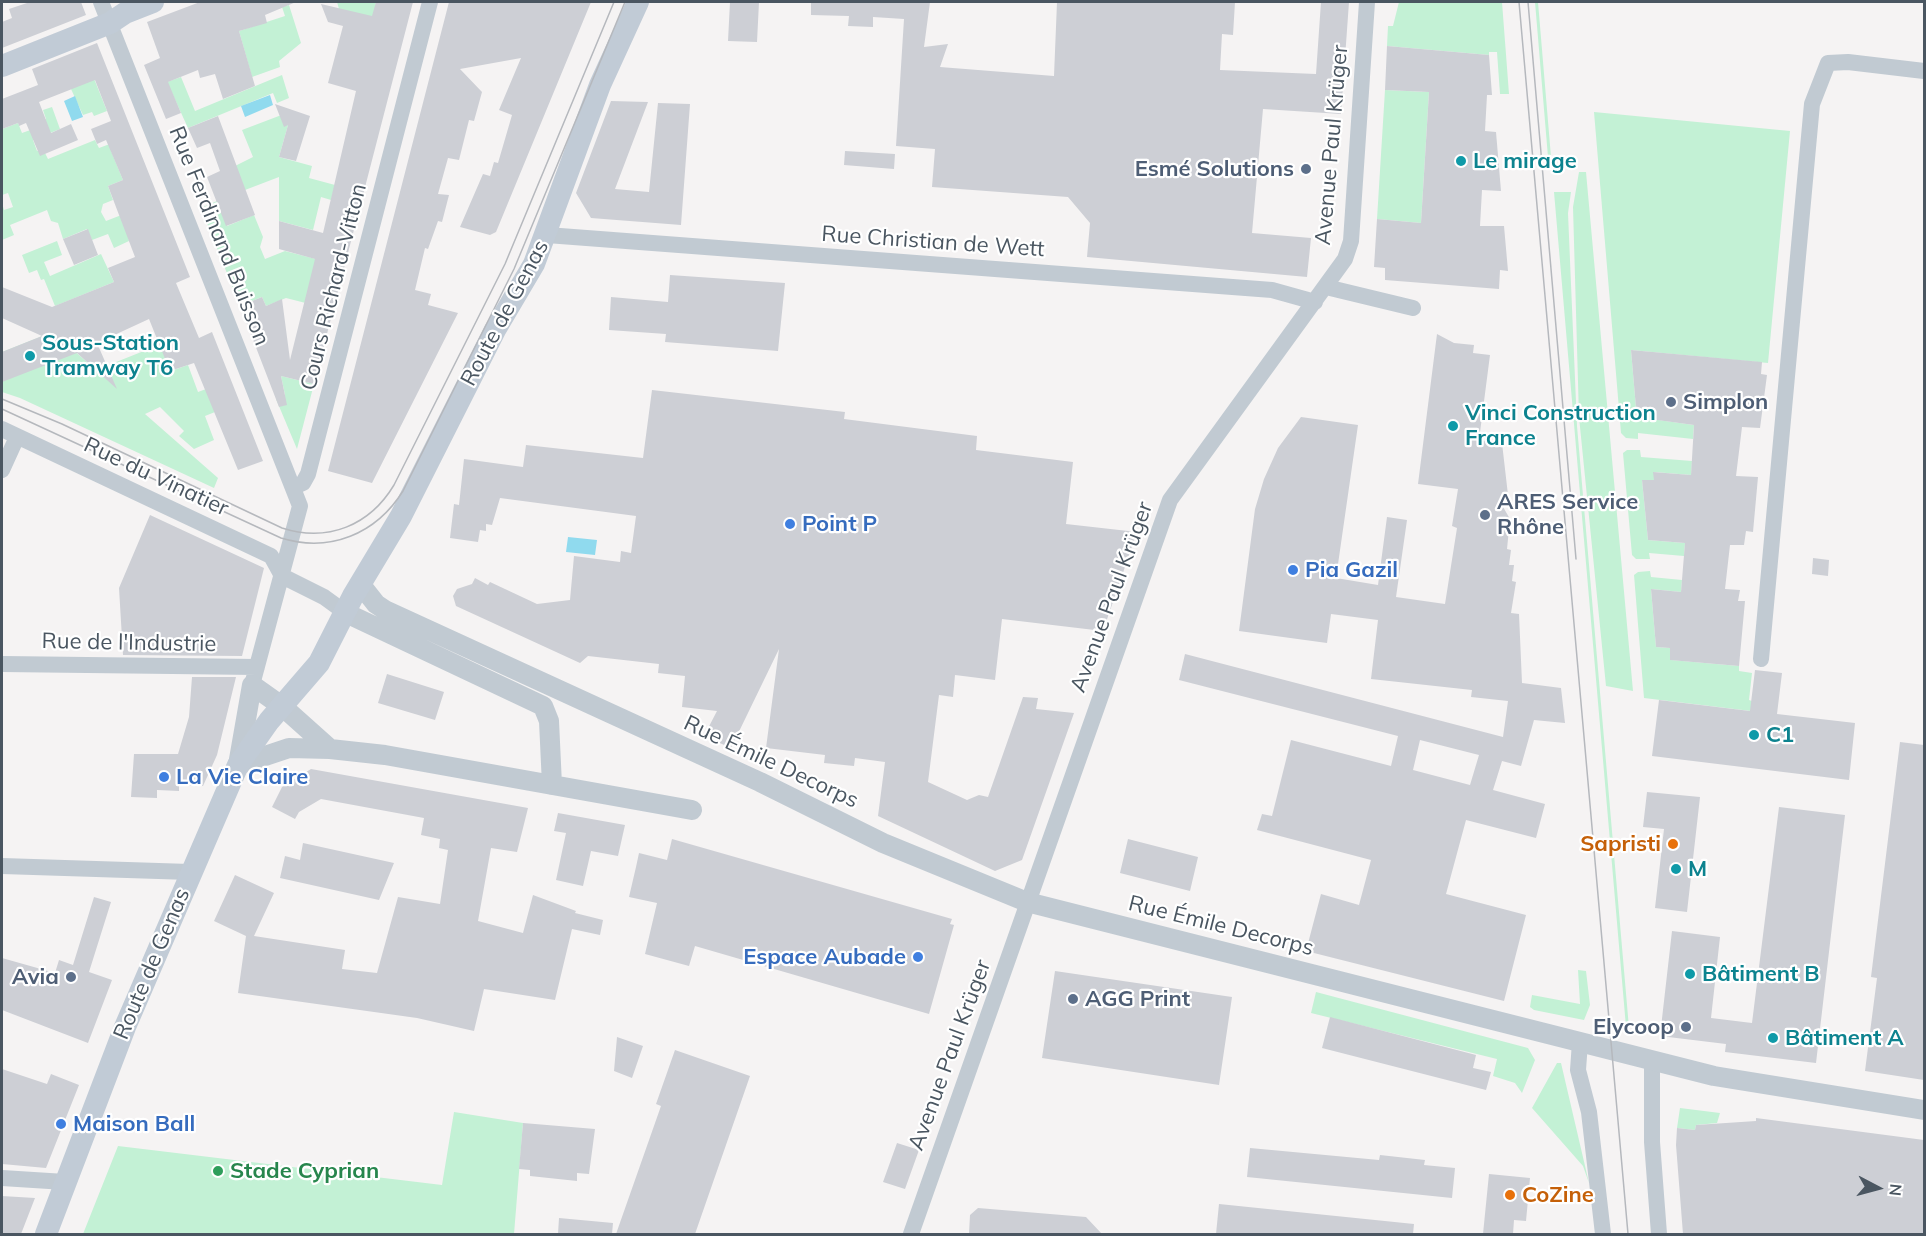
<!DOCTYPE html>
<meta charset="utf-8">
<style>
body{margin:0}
#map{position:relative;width:1926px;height:1236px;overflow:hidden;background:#f5f3f3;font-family:Mulish,sans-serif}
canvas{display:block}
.frame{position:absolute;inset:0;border:3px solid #4a5661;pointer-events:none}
.north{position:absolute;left:1848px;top:1158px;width:60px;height:60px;-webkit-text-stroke:4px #fff;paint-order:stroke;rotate:96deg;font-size:16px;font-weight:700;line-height:24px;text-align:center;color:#4a5661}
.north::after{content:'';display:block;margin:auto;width:21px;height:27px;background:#4a5661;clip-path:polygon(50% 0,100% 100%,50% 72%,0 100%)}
</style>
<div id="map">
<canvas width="1926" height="1236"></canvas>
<div class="frame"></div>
<div class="north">N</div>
</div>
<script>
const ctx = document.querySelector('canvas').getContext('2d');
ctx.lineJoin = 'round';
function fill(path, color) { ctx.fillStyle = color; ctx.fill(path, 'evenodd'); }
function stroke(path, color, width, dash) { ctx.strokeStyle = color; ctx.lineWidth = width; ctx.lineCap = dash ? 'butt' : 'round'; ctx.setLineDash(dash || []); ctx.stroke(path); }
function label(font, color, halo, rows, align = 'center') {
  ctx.font = font + ' Mulish,sans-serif'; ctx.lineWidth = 4.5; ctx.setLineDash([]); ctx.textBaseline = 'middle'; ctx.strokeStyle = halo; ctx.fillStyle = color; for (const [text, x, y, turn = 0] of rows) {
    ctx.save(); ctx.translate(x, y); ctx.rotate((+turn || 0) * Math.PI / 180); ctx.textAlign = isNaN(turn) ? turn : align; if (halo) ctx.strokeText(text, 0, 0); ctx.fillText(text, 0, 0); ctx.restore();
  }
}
fill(new Path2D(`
 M337,2h39l-4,31 -33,-24z
 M1399,2h103l7,92h-9l-3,-42h-8v3l-102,-9 1,-20h5z
 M1535,2h3l13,155h-3z
 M289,5l12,38 -22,18 1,6 -28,10 -13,-46 46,-15 -3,-9z
 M89,66l18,45 -13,5 -2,-4 -9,3 -12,-26z
 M282,75l7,23 -12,5 -4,-10 -85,35 -21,-46 14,-5 14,34z
 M1385,90l44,2 -8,131 -44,-4z
 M52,107l8,22 -27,11 4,11 6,-2 5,10 47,-19 4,8 16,-6 -4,9 12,29 -15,6 5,14 -10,4 -2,8 5,9 18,-7 5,27 -15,7 -6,-14 -16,6 -5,-11 -24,10 -5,-16 -7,-2 -4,-11 -37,15 4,10 -12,5v-37l2,7 9,-3 -5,-14 -6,2v-66l16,-6 4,10 14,-5 -1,-5 11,-4 -3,-9z
 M292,111l-13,46 33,9 -3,12 26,7 -4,15 -10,-3 -8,33 -34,-9v-44l-34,13 -10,-24 18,-9 -11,-27z
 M1594,112l196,19 -22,232 -137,-13 5,58 14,1 1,10 43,6 -1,14 -55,-6v6l-12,-1 -5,-5z
 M1579,172h7l47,519 -27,-5 -27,-269 -6,-210z
 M1554,192h17l-3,21 9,213 52,602 -3,-1z
 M217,201l10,25 27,-11 9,22 -3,10 5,12 20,-8 31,8 17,51 -47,-12 -20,8 -4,-9 -22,9 -39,-98z
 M57,241l5,14 -18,7 6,14 51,-22 13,28 -59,24 -11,-27 -3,1 -4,-10 -8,3 -7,-18z
 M50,333l12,7 34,30 73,-29 7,19 -10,5 2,7 20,-7 10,27 8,-3 9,23 -10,4 9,24 -20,9 -15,-13 5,-5 -24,-24 -15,7 73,64 -4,10 -194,-90 -18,-6v-40z
 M281,376l33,8 -17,65 -21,-50 9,-4z
 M1627,450h13l1,7 51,4 -1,14 -37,-3v8h-12l6,60 37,3 -1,13 -35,-3 1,6h-14l-4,-4 -9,-102z
 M1650,571l1,6 31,3 -1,12 -30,-3 5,58 14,1 1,12 68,6v5l13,2 -3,27 3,1 -1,10 -107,-13 -10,-123 4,-3z
 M1578,970l8,1 4,34 -6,15 -50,-10 -4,-3 2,-12 48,9z
 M1316,992l212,56 7,12 -13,33 -7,-10 -22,-7 4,-17 -186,-46z
 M1557,1063h4l28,120 -6,-17 -51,-58z
 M1680,1108l40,5 -3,10 -21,2 -1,5 -18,-2z
 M454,1112l69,11 -9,111h-431l35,-88 324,39z`), '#c3f1d5');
fill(new Path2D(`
 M270,95l3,10 -28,12 -4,-11z
 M75,96l8,21 -11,4 -8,-20z
 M568,537l29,3 -2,15 -29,-3z`), '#90daee');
fill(new Path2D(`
 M30,2h51l5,13 -84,33v-26l10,-4 -3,-9z
 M200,2h96l-31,13 2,8 -28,8 16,55 -32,13 -8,-25 -15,4 -2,-8 -30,12 13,31 -15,6 -22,-54 16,-7 -13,-36z
 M376,2h37l-99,382 -33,-8 6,29 -8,2 -39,-101 22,-9 4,9 16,-7 8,61 25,-101 -36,-10v-28l44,12 33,-142 -28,-8 15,-57 -15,-4 -7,-18 51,12z
 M449,2h142l-95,230 -6,3 -30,-8 23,-53 7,2 4,-14 4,1 14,-48 -13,-5 22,-52 -61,11 22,23 -8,29 -5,-1 -10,40 -11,-2 -10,36 11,1 -7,27 -4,-1 -10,28 -3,-1 -10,42 16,4 -3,11 30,8 -86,170 -44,-12z
 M730,2h29l-2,40 -29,-1z
 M811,2h119l-6,45 24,-3 -8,23 114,9 3,-74h178l-2,33 -11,-1 -2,36 96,4 5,-72h28l-8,112 -78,-5 -11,124 59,5 -4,39 -220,-20 3,-34 -22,-26 -136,-10 3,-38 -39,-3 8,-127 -31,-2v10l-25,-1 1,-10 -38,-1z
 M97,43l93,234 -14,6 23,55 13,-6 51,129 -25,9 -44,-107 -24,8 -21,-52 -52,24 20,46 -40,-36 -75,29v-30l40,-16 -40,-18v-31l50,20 62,-25 -6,-14 27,-11 -27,-71 15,-6 -17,-40 -9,4 -6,-15 20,-8 -16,-41 -56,22 12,31 20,-9 7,16 -38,16 -14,-33 -7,3 -1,-3 -16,6v-30l36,-14 -6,-16z
 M1387,46l102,9 3,40h-5l-2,36 11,1 5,59 -19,-1 -2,36h24l4,45 -8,-1 -1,19 -114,-9v-12l-11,-1 3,-48 44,4 8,-131 -44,-2z
 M611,101l37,1 -33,87 34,3 9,-89 32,1 -9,121 -90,-7 -15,-25z
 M275,104l35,12 -14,45 -17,-4 9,-32 -4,2z
 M218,116l37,99 -29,11 -19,-49 13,-6 -10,-28 -13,5 -9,-20z
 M845,151l50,3 -1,15 -50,-4z
 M88,229l10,26 -24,10 -11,-26z
 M670,275l115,8 -7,68 -113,-9 1,-8 -57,-4 2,-33 57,5z
 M1437,334l17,9 20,2 -1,8 17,2 -11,85 23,3 6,52 -9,5 11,19 -3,30 4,1 -2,15h5l-2,16 4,1 -5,31 8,1 3,69 39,5 4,35 -31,-3 -13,46 -19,-5 -9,29 52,14 -9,34 -70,-18 -20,74 80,21 -22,86 -198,-50 15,-57 38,11 12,-45 -114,-30 5,-16 10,2 19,-76 100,26 7,-30 -219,-56 6,-26 318,83 5,-36 -37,-4 1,-7 -101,-11 7,-59 -47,-6 -4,29 -88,-12 16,-122 9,-30 14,-31 23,-31 57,8 -22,153 42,7 9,-68 20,3 -11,77 49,7 12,-76 -5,-2 6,-37 -40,-5zM1420,740l59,15 -9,30 -57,-15z
 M1631,350l131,12 -1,12 6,1 -7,53 -18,-1 -6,49 22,1 -5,55 -7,-1 -2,14h-14l-5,44 15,1 -2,11h7l-6,65 -69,-6v-12l-14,-1 -5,-58 30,3 4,-49 -37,-3 -6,-60h12l-1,-8 38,3 3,-50 -44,-6v-10l-14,-1z
 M652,390l193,22 -1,7 133,17 -1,14 97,12 -7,62 71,8 -34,99 -101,-12 -7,61 -40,-5 -2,22 -14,-2 -11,87 39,18 12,-5 9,2 35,-100 15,1 -2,11 38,4 -52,147 -27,11 -117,-55 7,-54 -30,-4 -1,8 -30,-3 1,-8 -59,-7 13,-99 -48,99 -27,-12 13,-25 -35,-4 3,-31 -27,-3 1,-9 -71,-8 -8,7 -124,-57 -3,-10 4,-7 15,-5 3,-6 13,7 2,-3 47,22 33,-4 4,-44 46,6 1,-11 10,2 5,-37 -136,-18 -8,27 -6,-1v7l-6,-1 -2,12 -28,-4 4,-34 5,1 5,-46 59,8 3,-22 117,13z
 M150,515l114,53 -22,88 -119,-1 -4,-67z
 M1813,558l16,2 -1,16 -16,-2z
 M1755,670l27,3 -5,41 78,9 -6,57 -197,-24 7,-56 91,11z
 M387,674l57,18 -9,28 -57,-17z
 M192,677h44l-19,78 -14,31 -24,-1v6l-22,-1v8l-26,-1 3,-43h44l11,-37z
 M1900,742l24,3v335l-59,-9 12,-93 -6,-1z
 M311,769l217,39 -11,44 -26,-4 -13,73 45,12 10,-38 43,16 -1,2 28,7 -3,15 -28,-6 -17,71 -71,-11 -10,42 -57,-13 -179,-25 8,-57 -32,-15 21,-46 39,18 -20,43 91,14 -3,19 35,4 21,-76 42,7 8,-54 -9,-2 1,-9 -19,-4 3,-17 -103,-19 -22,13 -4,7 -23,-12 10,-20z
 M1647,792l53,5 -13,115 -32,-4 9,-79 -21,-2z
 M1779,807l66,8 -29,248 -91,-11 1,-8 -66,-8 12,-105 48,6 -9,81 41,5z
 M558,813l67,12 -7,31 -27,-5 -8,35 -27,-6 10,-47 -12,-2z
 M672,839l280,80 -2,5 4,1 -25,89 -234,-68 -6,20 -44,-12 12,-51 -28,-6 7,-30 3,-14 28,7z
 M1128,839l70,18 -8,34 -70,-18z
 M303,843l91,20 -15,37 -99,-22 5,-22 15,4z
 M94,897l17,5 -22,70 23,8 -24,63 -86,-33v-52l53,15 4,-13 14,5z
 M1055,971l177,26 -13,88 -177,-27z
 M1330,1017l146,38 -3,13 18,4 -5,18 -164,-42z
 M617,1037l26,9 -11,32 -18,-7z
 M675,1050l75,26 -55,158h-79l45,-128 -5,-2z
 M2,1069l45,15 4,-10 28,11 -33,83 -44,-4z
 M1756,1118l168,22v94h-241l-7,-89 1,-17 18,2 1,-5 60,-4z
 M523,1123l72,6 -6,45 -12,-1v8l-47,-5v-6l-11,-1z
 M897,1143l22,7 -14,39 -22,-7z
 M1250,1148l129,12 1,-5 45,5 -1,5 31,3 -3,30 -205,-21z
 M1489,1174l41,4 -4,43 -12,-1 -1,14h-30z
 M2,1196l33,2 -14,36h-19z
 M1219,1204l195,20 -1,10h-197z
 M978,1208l108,9 16,17h-133l1,-19z
 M559,1218l54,5 -1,11h-54z`), '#cdcfd5');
stroke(new Path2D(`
 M101,2l199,504 -48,179
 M547,235l725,55 43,12
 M1326,287l87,21
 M2,429l269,127 11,20
 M2,470l15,-33
 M294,487l9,-4 5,-9 122,-472
 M282,576l42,21 22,16
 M1761,659l51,-555 16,-41 20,-1 76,9
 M2,664l255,3
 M2,866l188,6
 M1580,1042l-2,28 11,42 14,122
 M1652,1060v82l7,92
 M2,1178l63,4
 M911,1234l259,-734 175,-241 6,-18 16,-239`), '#c1cad2', 16);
stroke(new Path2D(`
 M361,585l15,19 9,6 375,172 123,61 144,59 687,174 210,34
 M346,613l197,93 6,15 3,64
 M330,749l-47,-42 -31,-22 -14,80 51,-17 41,1 55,6 307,55`), '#c1cad2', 20);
stroke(new Path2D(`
 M2,66l108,-43 15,-10 28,-11
 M46,1234l79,-207 113,-262 31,-44 50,-58 34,-67 48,-80 94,-186 39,-66 66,-179 38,-83`), '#c1cbd6', 22);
stroke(new Path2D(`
 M1519,2l109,1232
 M1528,2l48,557
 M2,399l60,25 220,104c46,15 88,-3 112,-43l111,-221 109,-262
 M2,409l279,129c49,15 95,-4 122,-47l111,-222 111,-267`), '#b5b8bd', 1.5);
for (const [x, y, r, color] of [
 [1461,161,6,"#0f9aa8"],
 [1306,169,6,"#5c6f8a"],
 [30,356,6,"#0f9aa8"],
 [1671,402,6,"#5c6f8a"],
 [1453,426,6,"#0f9aa8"],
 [1485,515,6,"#5c6f8a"],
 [790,524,6,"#3f7fe0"],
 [1293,570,6,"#3f7fe0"],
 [1754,735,6,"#0f9aa8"],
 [164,777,6,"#3f7fe0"],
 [1673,844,6,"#e8710a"],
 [1676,869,6,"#0f9aa8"],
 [918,957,6,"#3f7fe0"],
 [1690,974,6,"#0f9aa8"],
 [71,977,6,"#5c6f8a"],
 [1073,999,6,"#5c6f8a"],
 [1686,1027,6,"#5c6f8a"],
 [1773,1038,6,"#0f9aa8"],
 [61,1124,6,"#3f7fe0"],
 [218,1171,6,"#2e9e5b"],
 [1510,1195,6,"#e8710a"]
]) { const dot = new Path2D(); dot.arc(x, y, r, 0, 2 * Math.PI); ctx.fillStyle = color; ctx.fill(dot); stroke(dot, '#fff', 2); }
label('22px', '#4a5661', '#fff', [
 ["Avenue Paul Krüger",1332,145,-85],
 ["Rue Ferdinand Buisson",219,236,68],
 ["Rue Christian de Wett",933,242,4],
 ["Cours Richard-Vitton",334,287,-76],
 ["Route de Genas",505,313,-62],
 ["Rue du Vinatier",156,477,25],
 ["Avenue Paul Krüger",1112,597,-70],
 ["Rue de l'Industrie",129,643,1],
 ["Rue Émile Decorps",771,762,25],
 ["Rue Émile Decorps",1221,926,14],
 ["Route de Genas",152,964,-67],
 ["Avenue Paul Krüger",950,1055,-70]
]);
label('bold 22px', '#0d838f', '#fff', [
 ["Le mirage",1473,161],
 ["Sous-Station",42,343],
 ["Tramway T6",42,368],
 ["Vinci Construction",1465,413],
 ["France",1465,438],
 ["C1",1766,735],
 ["M",1688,869],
 ["Bâtiment B",1702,974],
 ["Bâtiment A",1785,1038]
], 'left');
label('bold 22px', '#4e5e75', '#fff', [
 ["Esmé Solutions",1294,169],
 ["Simplon",1683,402,"left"],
 ["ARES Service",1497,502,"left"],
 ["Rhône",1497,527,"left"],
 ["Avia",59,977],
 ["AGG Print",1085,999,"left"],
 ["Elycoop",1674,1027]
], 'right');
label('bold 22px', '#366cbe', '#fff', [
 ["Point P",802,524],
 ["Pia Gazil",1305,570],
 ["La Vie Claire",176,777],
 ["Espace Aubade",906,957,"right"],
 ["Maison Ball",73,1124]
], 'left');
label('bold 22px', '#c56008', '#fff', [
 ["Sapristi",1661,844],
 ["CoZine",1522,1195,"left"]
], 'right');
label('bold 22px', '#27864d', '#fff', [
 ["Stade Cyprian",230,1171]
], 'left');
</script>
